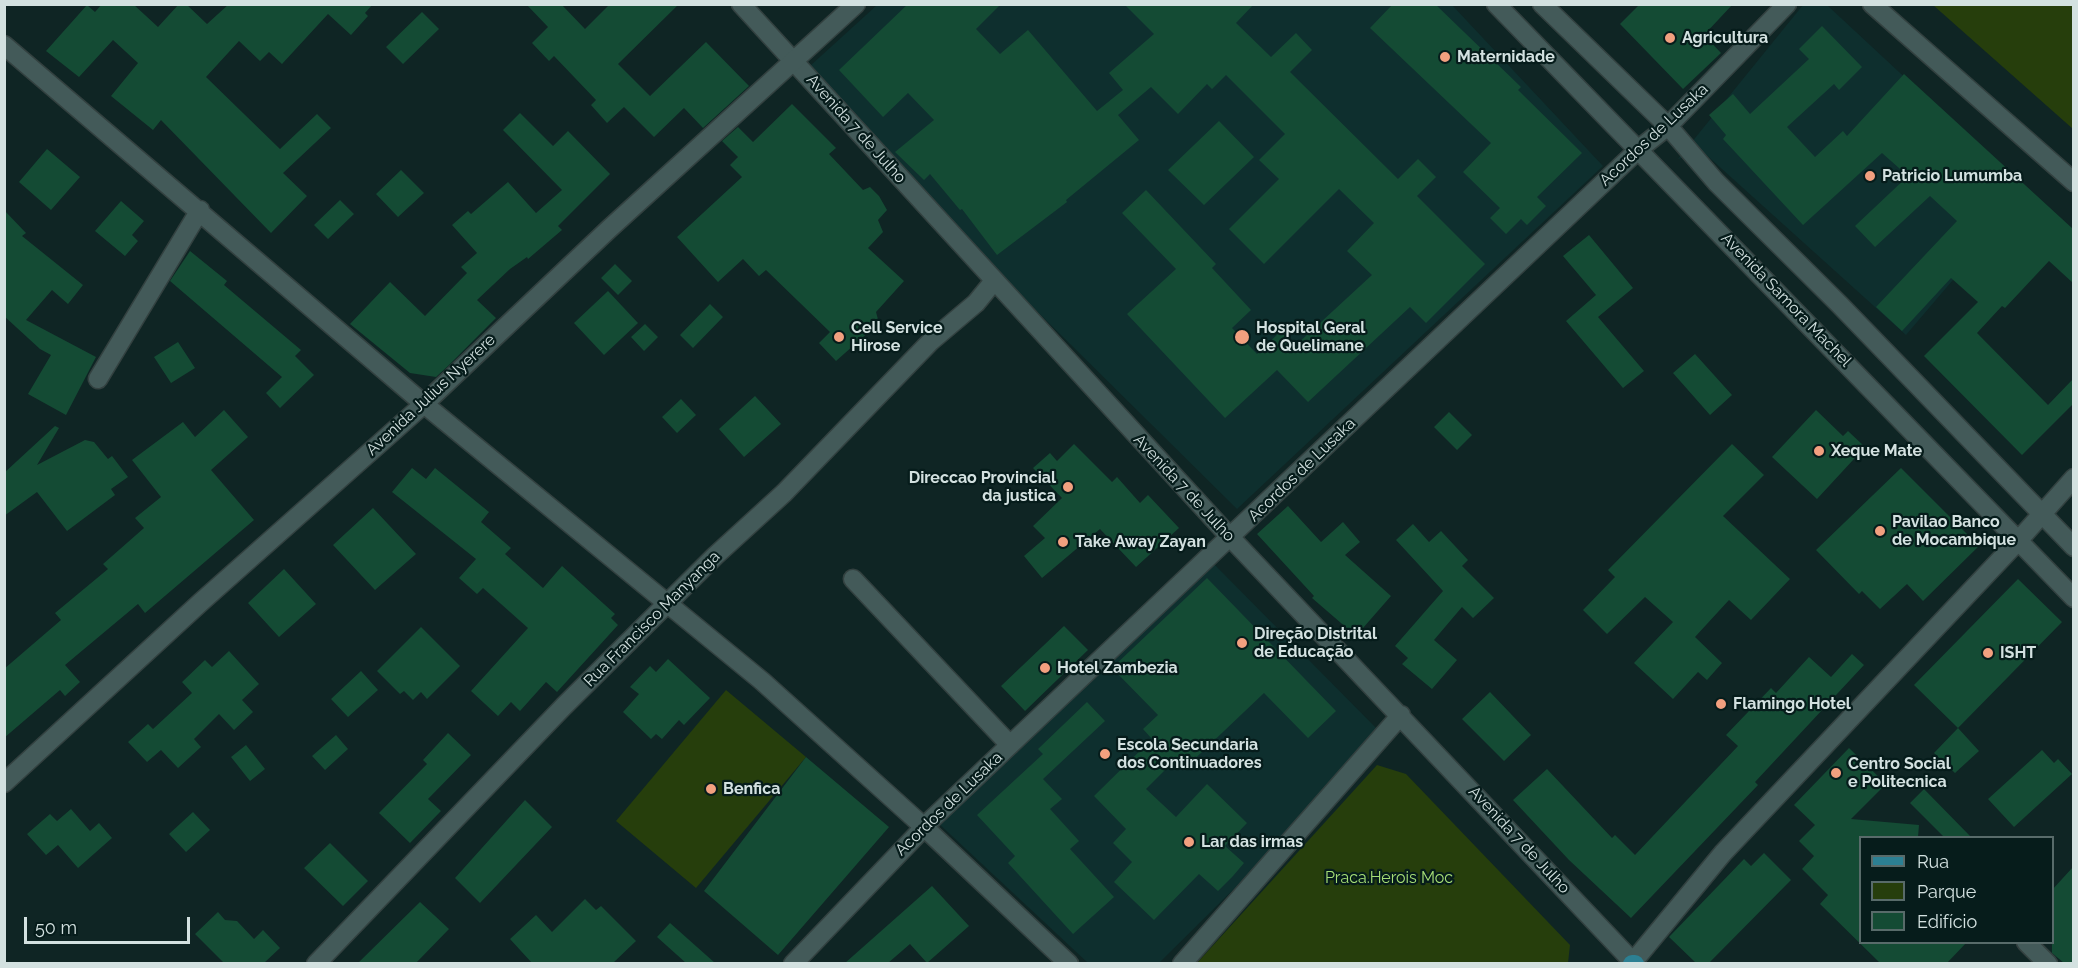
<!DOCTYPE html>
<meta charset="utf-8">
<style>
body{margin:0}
#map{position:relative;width:2078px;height:968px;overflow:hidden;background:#0f2524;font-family:Raleway,sans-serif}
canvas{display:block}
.frame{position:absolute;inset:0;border:6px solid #d3e1e0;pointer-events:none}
.legend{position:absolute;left:1859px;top:836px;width:195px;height:108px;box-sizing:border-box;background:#061c1b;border:2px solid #586b6a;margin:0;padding:8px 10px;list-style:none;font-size:18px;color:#d3e1e0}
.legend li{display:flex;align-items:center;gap:12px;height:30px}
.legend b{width:30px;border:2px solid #586b6a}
.scale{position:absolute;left:24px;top:917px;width:166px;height:27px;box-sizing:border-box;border:3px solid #d3e1e0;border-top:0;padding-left:8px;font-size:18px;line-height:21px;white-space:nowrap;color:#d3e1e0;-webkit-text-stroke:4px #061c1b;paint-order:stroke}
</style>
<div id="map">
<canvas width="2078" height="968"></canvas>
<div class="frame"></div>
<ul class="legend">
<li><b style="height:8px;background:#2c8093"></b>Rua</li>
<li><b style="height:16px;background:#263e0c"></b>Parque</li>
<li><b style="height:16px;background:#144b34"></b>Edifício</li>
</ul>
<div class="scale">50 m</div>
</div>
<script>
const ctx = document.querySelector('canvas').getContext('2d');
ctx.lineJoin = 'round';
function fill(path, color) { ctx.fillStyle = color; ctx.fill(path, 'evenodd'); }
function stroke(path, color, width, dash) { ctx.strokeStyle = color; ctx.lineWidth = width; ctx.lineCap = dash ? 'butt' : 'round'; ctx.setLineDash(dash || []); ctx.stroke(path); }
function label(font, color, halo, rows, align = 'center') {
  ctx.font = font + ' Raleway,sans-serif'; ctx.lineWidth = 4.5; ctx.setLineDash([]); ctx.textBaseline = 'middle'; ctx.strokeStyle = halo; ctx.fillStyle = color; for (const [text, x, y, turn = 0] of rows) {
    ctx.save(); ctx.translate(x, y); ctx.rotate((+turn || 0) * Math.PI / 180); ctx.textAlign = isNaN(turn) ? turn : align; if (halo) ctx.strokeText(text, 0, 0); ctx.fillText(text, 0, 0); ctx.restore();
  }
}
fill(new Path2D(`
 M877,5h575l151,161 -366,343 -438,-433z
 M1803,5h24l201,187 -122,143 -204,-184 -24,8z
 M1209,559l171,173 -128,139 -93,92h-71l-152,-142z`), '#0e2f2e');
fill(new Path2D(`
 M1933,5h140v124z
 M726,690l80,67 -110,131 -80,-67z
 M1377,765l29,9 164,171 -2,18h-371z`), '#263e0c');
fill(new Path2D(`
 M102,4h31l25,23 21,-23h7l21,20 22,-20h144l-8,9 3,3 -17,19 -23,-21 -46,50 -13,-12 -9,9 -21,-20 -33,36 74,72 37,-35 14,14 -48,45 24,23 -36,37 -110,-113 -8,10 -42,-34 27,-33 -25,-23 -34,37 -33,-26 41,-46 8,7z
 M526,4h35l24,25 25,-25h69l-61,60 32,32 56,-54 43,44 -46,42 -19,-20 -30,29 -30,-30 -17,16 -16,-18 5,-5 -42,-44 -5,5 -17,-18 16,-16z
 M908,4h93l-25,25 24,25 28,-24 69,81 26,-21 -14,-17 45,-39 -30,-30h130l-18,19 35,34 25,-24 16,17 -22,22 108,107 20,-20 18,18 -19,19 68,68 -59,59 -16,-16 -102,95 -31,-32 -52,48 -98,-104 49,-45 -54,-56 24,-23 70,74 -4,4 39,42 -19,18 25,26 24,-23 14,15 77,-71 -25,-24 27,-28 -35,-34 -75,75 -35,-35 50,-50 -20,-19 26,-26 -59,-59 -14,14 -5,-5 -29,30 -27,-27 -33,28 21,25 -73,60 1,2 -70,53 -35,-46 -2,1 -30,-36 -6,6 -29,-28 39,-32 -26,-27 -25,24 -44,-47z
 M1393,4h42l86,83 -3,3 64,63 -45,44 9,9 -19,19 -6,-6 -15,15 -16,-16 10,-10 -37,-36 28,-29 -121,-115z
 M1640,4h93l-29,31 17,18 -38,36 -63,-65z
 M422,12l17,17 -36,35 -17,-17z
 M1822,26l40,41 -23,23 -5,-6 -47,43 28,30 28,-26 4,5 57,-62 169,155v54l-24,-22 -44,47 -3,-2 -25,27 71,72 25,-26v25l-51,51 -98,-99 54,-54 -27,-24 -49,53 -26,-24 81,-86 -27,-25 -55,51 -20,-21 53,-50 -26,-23 -79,72 -80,-86 3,-4 -17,-20 24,-21 17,20 59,-55 -10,-10z
 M792,104l44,44 -7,6 34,36 7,-3 9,9 8,14 -9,10 5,12 -15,16 36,33 -28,31 3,11 -43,38 -17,-18 11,-11 -64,-62 -7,6 -16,-17 -25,23 -41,-45 65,-60 -12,-12 8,-8 -16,-16 16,-14 15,15z
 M520,113l33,33 15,-15 42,43 -52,52 4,4 -34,29 -1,-2 -17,12 -33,31 19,18 -48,48 -12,11 -26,-4 -60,-49 40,-42 35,34 42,-43 -6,-6 16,-14 -25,-28 16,-14 3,3 37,-32 28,31 26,-23 -59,-60z
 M1219,121l35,36 -50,48 -36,-35z
 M47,149l33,28 -29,33 -32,-28z
 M401,170l23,23 -26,24 -22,-23z
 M340,200l14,14 -26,25 -14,-14z
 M121,201l23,20 -12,14 6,6 -13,15 -30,-25z
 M4,210l22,23 -4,3 61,49 -15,19 -16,-14 -26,30 70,37 -30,58 -38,-21 23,-39 -11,-6 -36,-33z
 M1589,235l44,53 -35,29 46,54 -21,17 -57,-67 30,-26 -33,-39z
 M190,251l37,30 -3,4 77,65 -6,6 19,19 -34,33 -14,-15 16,-16 -112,-96z
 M615,264l17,17 -14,14 -17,-17z
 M608,291l30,32 -34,32 -30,-32z
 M710,304l13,13 -30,31 -13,-13z
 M645,324l13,13 -14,14 -13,-14z
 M178,342l17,26 -24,15 -17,-26z
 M1695,354l37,41 -22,20 -37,-42z
 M755,396l26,28 -37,33 -25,-28z
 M681,399l15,16 -19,18 -15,-16z
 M224,410l24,27 -37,33 43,50 -109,93 -7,-9 -73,61 15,17 -15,14 -5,-6 -56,48v-69l57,-49 -6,-7 53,-44 -5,-5 41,-36 -9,-10 26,-21 -29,-37 51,-38 12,15z
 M1816,410l27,26 5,-5 17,16 -48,52 -45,-42z
 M1449,412l23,23 -15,15 -23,-23z
 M55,426l4,2 -22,37 48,-25 9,2 14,17 4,-3 16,21 -17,12 4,6 -48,36 -30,-39 -33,24v-43z
 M1074,444l38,38 5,-5 23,26 8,-8 31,33 -43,39 -36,-38 -58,49 -18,-22 21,-18 -12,-12 29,-28 -29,-30 17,-15 7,8z
 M1732,444l32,31 -41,41 67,63 -39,41 -22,-20 -34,37 27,26 -15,17 -9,-8 -25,27 -39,-36 39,-41 -28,-25 -38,37 -24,-24 32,-33 -7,-7z
 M412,468l14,11 9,-11 54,44 -8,10 30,26 -6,6 38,34 19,-22 53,48 -4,4 7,7 -61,67 -11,-10 -26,29 -9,-9 -13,14 -27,-25 57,-63 -45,-40 -6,6 -18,-16 17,-19 -84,-67z
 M1901,468l78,78 -56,55 -16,-17 -27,25 -18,-18 -3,3 -43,-44z
 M1288,506l33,36 22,-20 17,20 -15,13 46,41 -35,40 -44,-38 2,-2 -57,-62z
 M373,508l43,46 -41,36 -42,-45z
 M1413,524l16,18 12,-11 27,29 -6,6 32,32 -21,20 -11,-11 -28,33 23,20 -25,29 -30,-25 6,-6 -13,-12 48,-55 -47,-51z
 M284,569l32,35 -37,33 -31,-34z
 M1207,578l129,133 -28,27 -44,-45 -81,77 -9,-9 -28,28 30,28 31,-33 40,39 -22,23 19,17 -11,13 -15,15 -19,-17 -45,46 -40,-38 18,-20 -19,-19 13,-14 -32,-33 58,-57 -9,-10 15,-14 -46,-47z
 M2018,579l44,43 -104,106 -44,-43z
 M1064,626l24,24 -63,61 -24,-25z
 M421,627l39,39 -33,33 -6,-7 -8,8 -9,-9 -4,3 -23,-23z
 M229,651l30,33 -17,16 11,12 -19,18 -15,-16 -25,25 7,8 -23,21 -17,-18 -14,12 -19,-20 20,-18 5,5 39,-36 -10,-11 23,-22 7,7z
 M1852,654l12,11 -109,117 3,3 -127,133 -62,-58 -56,-60 34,-31 65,69 3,-3 20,20 103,-109 -12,-11 45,-47 5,5 33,-36 22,20z
 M668,659l42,39 -26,27 -5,-5 -17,19 -6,-5 -5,5 -28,-27 16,-18 -9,-7 20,-21 6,6z
 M361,671l17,19 -30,27 -17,-18z
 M1490,692l41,43 -27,26 -42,-42z
 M1087,702l18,19 -62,58 19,20 -12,10 29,32 -9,8 44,48 -41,37 -65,-71 7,-7 -38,-41 66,-61 -5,-5z
 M1958,728l21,23 -24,22 -21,-20z
 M448,733l23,22 -43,44 13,12 -31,32 -31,-30 48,-49 -4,-4z
 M336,735l12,14 -23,21 -13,-14z
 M246,745l19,24 -15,12 -19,-24z
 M1849,748l37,36 -35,35 68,6 -1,12h-58v105h107l-20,21h-67l-60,-59 8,-9 -26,-26 12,-13 -15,-15 16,-16 -21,-20z
 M2042,750l12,13 4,-4 14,15 -58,53 -26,-28z
 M806,757l83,70 -111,128 -74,-64z
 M1924,789l47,48h-27l-34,-34z
 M525,800l27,27 -72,76 -25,-25z
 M71,809l19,22 9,-8 13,15 -34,30 -20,-23 -12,10 -19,-21 23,-20 7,7z
 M193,812l17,18 -24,22 -17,-18z
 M330,843l38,38 -25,25 -39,-38z
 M1764,853l27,27 -82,83h-13l-27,-26 75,-78 7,7z
 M2073,867v96h-9l-12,-10v-63z
 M932,886l37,40 -42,37 -17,-19 -22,19h-43z
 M585,899l11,11 5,-4 35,35 -23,22h-81l-22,-24 26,-24 16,17z
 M420,902l29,27 -33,34h-58z
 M218,912l7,8 12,1 17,18 9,-9 17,18 -16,15h-40l-29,-29z
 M670,923l45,40h-29l-29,-26z`), '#144b34');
const minor = new Path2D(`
 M741,4l489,533 403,425
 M1872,4l202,178
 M4,45l420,359 338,277 162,146 145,137
 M98,379l102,-169
 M853,579l157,166
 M2026,942l22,22
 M316,964l248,-258 151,-150 69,-63 147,-152 45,-38 18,-22
 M793,964l140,-146 706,-669 29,-23 119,-122
 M1182,964l219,-249`);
const tertiary = new Path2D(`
 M1496,4l578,594
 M1542,4l126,122 48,56 124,123 234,242
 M4,783l197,-181 223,-198 185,-175 247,-225
 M1633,962l90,-109 295,-312 56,-63`);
const primary = new Path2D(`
 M1632,964h3`);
stroke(minor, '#334140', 21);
stroke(tertiary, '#334140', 21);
stroke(primary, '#334140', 21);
stroke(minor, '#435a59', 18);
stroke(tertiary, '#435a59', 18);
stroke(primary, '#2c8093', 18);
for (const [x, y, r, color] of [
 [1670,38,6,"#f2a07f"],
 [1445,57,6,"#f2a07f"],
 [1870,176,6,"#f2a07f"],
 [839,337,6,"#f2a07f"],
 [1242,337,8,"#f2a07f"],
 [1819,451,6,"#f2a07f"],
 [1068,487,6,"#f2a07f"],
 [1880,531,6,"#f2a07f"],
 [1063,542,6,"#f2a07f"],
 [1242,643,6,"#f2a07f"],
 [1988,653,6,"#f2a07f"],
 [1045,668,6,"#f2a07f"],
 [1721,704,6,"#f2a07f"],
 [1105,754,6,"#f2a07f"],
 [1836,773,6,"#f2a07f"],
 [711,789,6,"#f2a07f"],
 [1189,842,6,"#f2a07f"]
]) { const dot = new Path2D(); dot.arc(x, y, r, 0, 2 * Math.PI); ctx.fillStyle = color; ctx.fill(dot); stroke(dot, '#061c1b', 2); }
label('bold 16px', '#d3e1e0', '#061c1b', [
 ["Agricultura",1682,38],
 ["Maternidade",1457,57],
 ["Patricio Lumumba",1882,176],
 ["Cell Service",851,328],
 ["Hirose",851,346],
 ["Hospital Geral",1256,328],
 ["de Quelimane",1256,346],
 ["Xeque Mate",1831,451],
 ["Direccao Provincial",1056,478,"right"],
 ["da justica",1056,496,"right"],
 ["Pavilao Banco",1892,522],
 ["de Mocambique",1892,540],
 ["Take Away Zayan",1075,542],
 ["Direção Distrital",1254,634],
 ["de Educação",1254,652],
 ["ISHT",2000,653],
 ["Hotel Zambezia",1057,668],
 ["Flamingo Hotel",1733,704],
 ["Escola Secundaria",1117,745],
 ["dos Continuadores",1117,763],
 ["Centro Social",1848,764],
 ["e Politecnica",1848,782],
 ["Benfica",723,789],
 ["Lar das irmas",1201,842]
], 'left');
label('16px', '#d3e1e0', '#061c1b', [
 ["Avenida 7 de Julho",856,129,48],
 ["Acordos de Lusaka",1654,135,-43],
 ["Avenida Samora Machel",1786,300,46],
 ["Avenida Julius Nyerere",431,395,-43],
 ["Acordos de Lusaka",1302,470,-44],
 ["Avenida 7 de Julho",1184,488,47],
 ["Rua Francisco Manyanga",652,619,-45],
 ["Acordos de Lusaka",949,804,-44],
 ["Avenida 7 de Julho",1519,840,47]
]);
label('16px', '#a6de76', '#061c1b', [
 ["Praca.Herois Moc",1389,878]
]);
</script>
